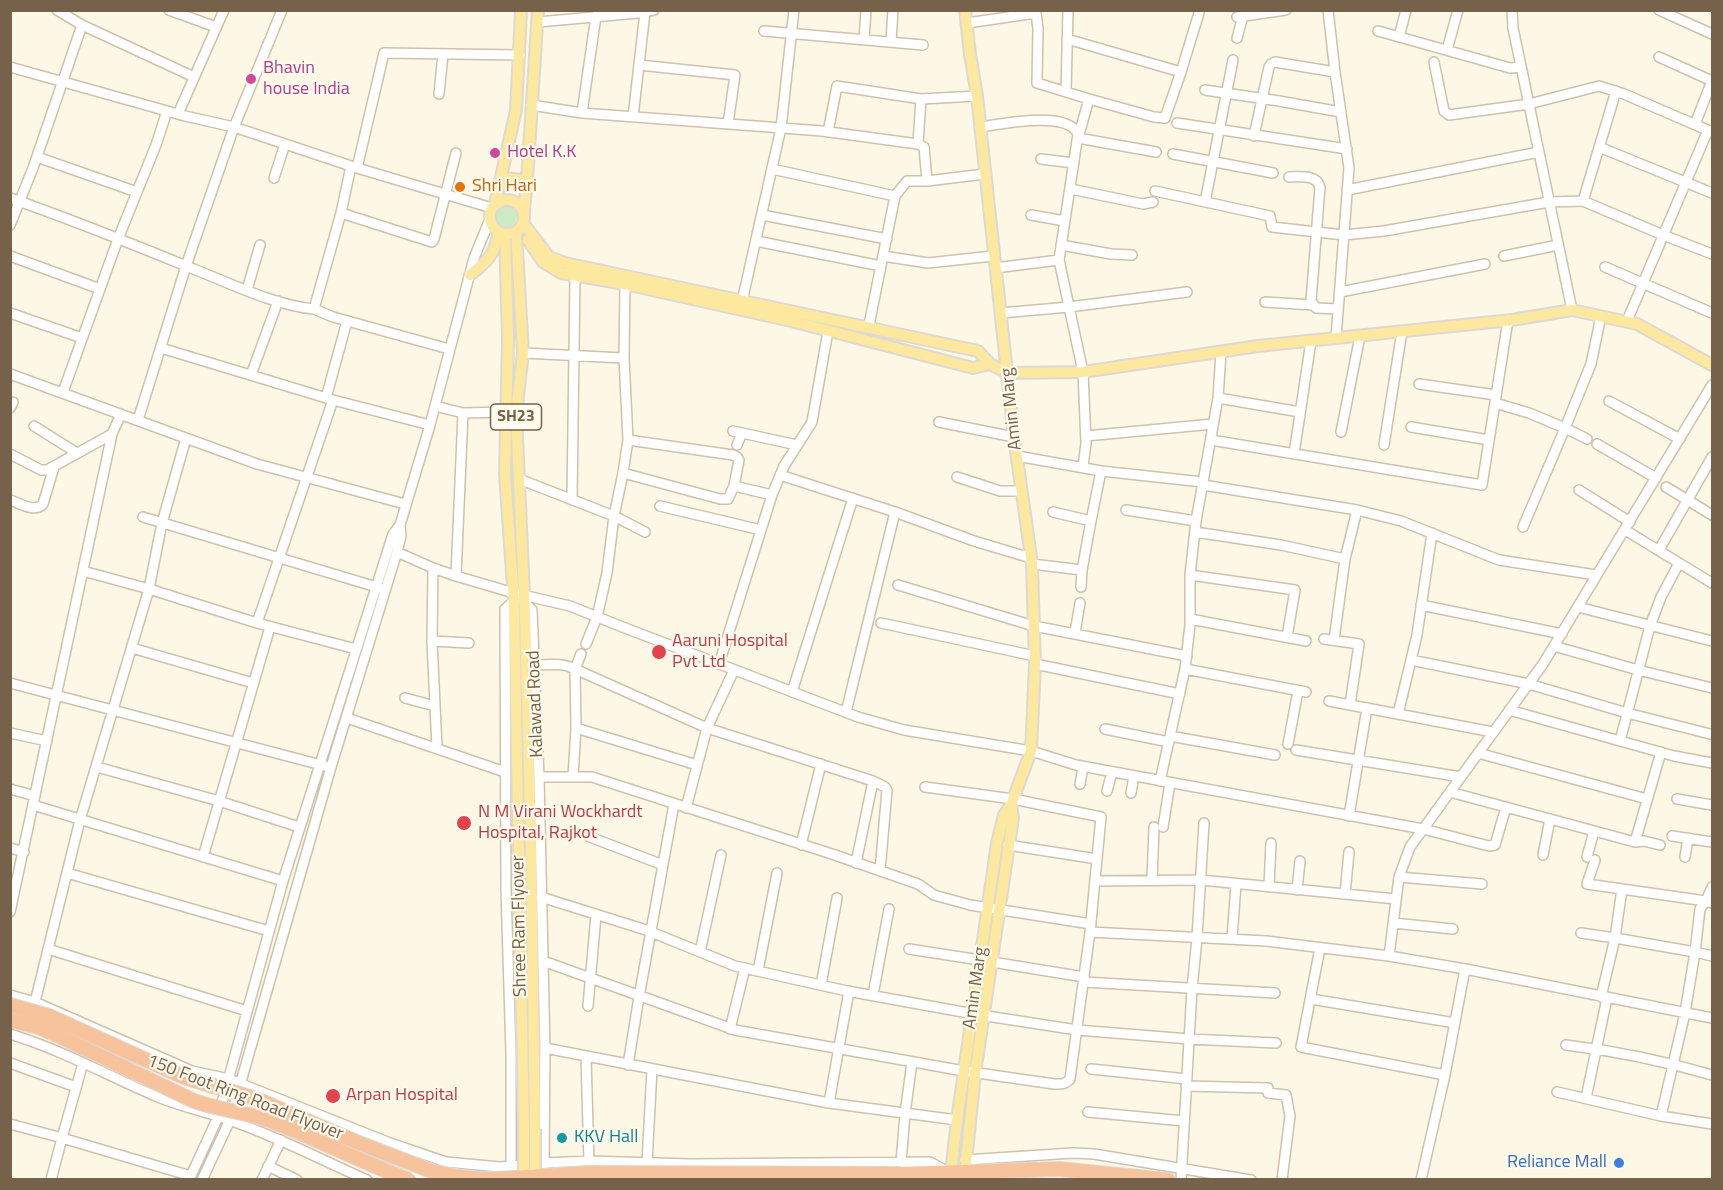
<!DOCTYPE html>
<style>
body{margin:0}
#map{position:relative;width:1723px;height:1190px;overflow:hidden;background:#fdf8e6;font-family:"Titillium Web",sans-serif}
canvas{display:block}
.frame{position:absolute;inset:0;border:12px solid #76614a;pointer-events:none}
</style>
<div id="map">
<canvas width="1723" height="1190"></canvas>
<div class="frame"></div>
</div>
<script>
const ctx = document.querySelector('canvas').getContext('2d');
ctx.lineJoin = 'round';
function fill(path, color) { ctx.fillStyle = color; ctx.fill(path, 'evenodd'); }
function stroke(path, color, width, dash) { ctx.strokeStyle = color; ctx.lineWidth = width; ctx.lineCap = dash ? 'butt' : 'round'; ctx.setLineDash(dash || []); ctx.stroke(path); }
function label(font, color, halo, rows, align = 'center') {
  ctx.font = font + ' "Titillium Web",sans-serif'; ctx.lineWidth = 4.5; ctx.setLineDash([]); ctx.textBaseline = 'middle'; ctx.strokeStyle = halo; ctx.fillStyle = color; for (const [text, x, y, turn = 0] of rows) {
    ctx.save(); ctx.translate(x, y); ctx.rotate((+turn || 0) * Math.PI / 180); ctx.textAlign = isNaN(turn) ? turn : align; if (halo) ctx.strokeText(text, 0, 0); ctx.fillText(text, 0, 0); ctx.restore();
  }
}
fill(new Path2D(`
 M509,199c15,6 9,26 -2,32l-6,-1 -4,-3c-3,-12 -1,-24 12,-28z`), '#cdebc4');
const minor = new Path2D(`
 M57,10l25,15
 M169,10l47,17
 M1328,10l7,62 14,96 -13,170
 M1512,10l1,18 59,282
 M1659,10l53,24
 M1036,13l2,16 -1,54 52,16 65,18 11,1 16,-46 18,-59
 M1237,17l49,-7
 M538,22l100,-9 16,-3
 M967,23l69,-10v-3
 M764,31l159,14
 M1378,31l132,37 11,-1
 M1399,37l7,-27
 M1237,38l6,-22
 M1067,39l114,33
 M864,40l2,-30
 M891,42l2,-32
 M1447,50l11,-40
 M1659,57l53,24 -17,43
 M1434,62l10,49 5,4 80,-11 70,-18 25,8 88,38
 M639,65l96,10 -7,49
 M10,67l175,49 49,11 123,41 135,40
 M1205,90l74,11 62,11
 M1066,92l2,-82
 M439,94l4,-40
 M1089,99l-11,39 78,14
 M531,105l51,8 240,18 96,13 6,3 3,34 58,-7
 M582,113l14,-97
 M178,114l46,-104
 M633,117l12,-105
 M1177,123l170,26
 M980,127c22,-3 87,-17 98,7l-19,126 24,112 3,71 -3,24
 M828,132l9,-46 84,13 56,-3
 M1254,136l15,-69 2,-3 4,-2 60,10
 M918,144l3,-45
 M1599,147l113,46
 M1173,154l100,19
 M37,157l100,35
 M1041,159l33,4
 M357,168l27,-115 136,2
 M772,169l123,27
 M1289,177c11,0 27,-3 31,10l-9,114 5,7 22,1
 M274,178l11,-34
 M1071,189l72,15 10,-2
 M1347,190l192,-38
 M1155,191l115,25 2,11 72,8 40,-4 165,-29 34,-1 33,-110
 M10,198c63,22 125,47 186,72 38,15 78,35 118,39l27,-96 10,-47
 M1583,201l80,34 49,19
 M1205,202l28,-142
 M341,213l91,29 2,-3 22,-86
 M762,215l125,24
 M1031,215l34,6
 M10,225l23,-57 49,-143 112,52
 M756,241l125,25
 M1061,245l50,9 21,1
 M10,256l90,33
 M883,256l45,7 65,-7
 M1504,256l54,-11
 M1605,267l107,46
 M995,268l64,-8
 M247,290l13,-45
 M1340,292l145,-28
 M1265,302l48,3
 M741,306l40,-178 13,-118
 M314,309l19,8 116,32
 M10,313l72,25
 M1001,313l68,-6 118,-15
 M1627,321l81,-191
 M869,325l26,-129 12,-15h20
 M161,348l172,52 97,25
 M523,353l101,5 1,-74
 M10,374l247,90 148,40
 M251,375l27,-74
 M1419,384l77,11
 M63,392l55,-153 38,-94 11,-34
 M326,398l21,-77
 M1218,398l82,14
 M1609,401l71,38
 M1495,403l34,10 36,15 26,-64 10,-48
 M435,406l28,7
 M10,408l3,-6
 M138,420l48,-154 48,-139 48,-117
 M939,422l75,15
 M34,426l43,27
 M1411,427l78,13
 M733,431l64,14
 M1341,432l19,-96
 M1086,436l127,-12
 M1211,440l271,45 26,-165
 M1597,444l59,34
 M737,445l5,-12
 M1384,445l18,-114
 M10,454l31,16h6l65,-36 9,-20
 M1294,454l17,-113
 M1017,456l84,15 -10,50 -38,-9
 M1101,471l102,11
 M623,473l97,26h8l6,-13 5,-26 -2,-3 -4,-2 -105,-15
 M780,475l115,37 79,29 57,17
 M957,477l43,14h21
 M519,479l95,37 31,16
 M1203,485l154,25 44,11 98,39 97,15
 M734,486l38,9
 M1666,487l46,28
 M1579,490l51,32
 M10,500c11,4 25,13 33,4l11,-37
 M572,500l3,-224
 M660,506l101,24
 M1126,510l70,11
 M143,517l237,71
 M1523,527l42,-99 22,11
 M1625,530l87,53
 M1195,532l86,13 64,14
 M1659,550l53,-93
 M397,552l36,16 23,8 58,17 56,13 50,20 238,91 46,13 127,21 45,14 347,64 66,17 6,-1 11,-38
 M1032,564l50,6 9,-49
 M433,568l-1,73 5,107
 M83,571l66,18 108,34 99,26
 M1190,575l105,15 -8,47
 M456,576l7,-163 42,-1
 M898,585l136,41 153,30
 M1081,587l1,-17
 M524,602l8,8 7,167 6,271 -1,120
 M1421,605l141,29
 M1578,607l134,34
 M1190,619l116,22
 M257,623l76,-223
 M881,623l154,33
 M1075,633l5,-30
 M1324,639l35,5 -9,61
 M1334,640l11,-81 12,-49
 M432,641l37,2
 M586,644l11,-27 10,-44 7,-57 9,-43 5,-33 -4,-82
 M1554,646l84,24 74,18
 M132,648l121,35
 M581,654l-6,15 132,59 166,53 -17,82
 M1411,660l118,24 98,29 83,21
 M719,664l53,-169 12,-29 28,-44 16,-91
 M1035,664l145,30
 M534,665c14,0 28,-3 41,4l1,59 -3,49
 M1185,669l121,23
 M10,683l315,83
 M792,692l61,-194
 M405,698l30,8
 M1329,701l164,31
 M1509,710l165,46 38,7
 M846,712l49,-200
 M1398,714l19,-79 15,-102
 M347,718l158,54
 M576,728l121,37
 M1105,729l64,13
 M10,733l37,8
 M1170,736l105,19
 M1620,741l30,-115 11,-29 18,-34
 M1288,744l10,-53
 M1296,750l165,27
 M1478,753l169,46
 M97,767l122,34 80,26
 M539,777h53l243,78 83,29 16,11 36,10 121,19
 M873,781l12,6 2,3 -7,81
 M1160,781l25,-112 5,-44v-50l6,-54 22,-123 3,-46
 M1080,784l3,-17
 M10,789l25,7
 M1107,791l5,-19
 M1450,792l185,50 26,-90
 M1131,793l3,-17
 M1677,799l35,6
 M33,805l250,76
 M686,808l21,-80 27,-58
 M1349,816l18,-108
 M1163,827l7,-44
 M1672,836l40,6
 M590,837l73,28
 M1635,842l9,-1 16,4
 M801,845l20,-81
 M1008,845l89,14
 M10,848l14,4
 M1543,855l7,-36
 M203,857l67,-230
 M1587,857l7,-26
 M1685,857l3,-19
 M1595,860l-8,24 119,17 6,-14
 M67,873l202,58
 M1399,877l83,7
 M1152,880l2,-53
 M1095,881l106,-1 195,19
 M1269,887l2,-44
 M1297,890l3,-29
 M1345,894l4,-42
 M541,897l105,33 89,36 112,25 127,23 103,16 112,9 87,4
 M10,912l102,-478
 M1393,923l60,6
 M1090,932l176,9 123,15 76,13 247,49
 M1581,933l34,5 7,-49
 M1232,939l4,-55
 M1320,948l-19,99 144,28
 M48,949l199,62
 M909,949l71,11
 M700,952l21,-97
 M1389,956l10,-79 11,-30 133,-183 169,-279
 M543,961l192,69 229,41 90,13c7,0 11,1 16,-5l20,-147 11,-115 -88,-18 -88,-12
 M992,962l92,15
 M758,971l19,-98
 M1084,982l191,11
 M821,985l16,-87
 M849,991l-20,112 128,17
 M10,995l25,7 157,69 37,8 161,64 56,19 54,5 44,-4 45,-2 101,3 240,-2 18,10
 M873,995l16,-86
 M1601,997l14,-59 80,14 5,-43 6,-8 6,2
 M1311,999l144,24
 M35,1002l45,-182 69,-231 13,-66 24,-85
 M588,1006l8,-91
 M730,1029l15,-61
 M10,1034c52,16 99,42 148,63 24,10 50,15 74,24 46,16 90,39 135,59
 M1566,1045c50,6 98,16 146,30
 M545,1048l284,55
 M586,1057l3,104
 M10,1063l66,24
 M83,1063l-21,75 129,38
 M628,1065l11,-68 35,-193
 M1091,1069l96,10
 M1186,1086l82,2
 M1557,1092l104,24 24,-103 10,-61 17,4
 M1268,1093l18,2 4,21 -8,64
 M1586,1098l21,-100
 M1088,1112l96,9
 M1661,1116l51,8
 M10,1124l52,14 -11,42
 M965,1160l108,-7 21,1 157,26
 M901,1162l4,-48 7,-52
 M647,1163l5,-94
 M268,1166l29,14
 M511,1171v-118l-5,-163 -1,-281 9,-8
 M189,1180l29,-63 65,-236 110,-347 7,-9 30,-100 44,-167 16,-39
 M202,1180l28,-60 101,-353 66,-215 4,-16 -1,-11
 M262,1180l19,-40
 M1181,1180l11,-191 5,-51 7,-115
 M1421,1180l24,-105 20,-106`);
const major = new Path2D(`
 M501,178l26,2
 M490 217a17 17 0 1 1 34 0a17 17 0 1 1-34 0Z
 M495,204l21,-94 5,-100
 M524,212l3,-32 11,-170
 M523,223l26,34 16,6 413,88 12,13 18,9 75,-1 175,-26 254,-26 60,-10 65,14 75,41
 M516,232l7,121 -7,61 9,203 6,232 4,280
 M505,234l3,105 -3,135 9,127 10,528
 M528,240l15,22 18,11 64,11 166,37 182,47 17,-4
 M470,275c18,-14 24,-19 29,-43
 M965,1172l10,-99 38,-255 -2,-13
 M951,1173l6,-53 40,-277 7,-28 7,-10 20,-54 4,-87 -3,-100 -18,-127 -37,-341 -7,-42 -5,-44`);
const highway = new Path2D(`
 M901,1174l158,-5 109,11`);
stroke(minor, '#cfc1ac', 12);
stroke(major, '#ded9d4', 14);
stroke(highway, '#ded9d4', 16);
stroke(minor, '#fff', 9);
stroke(major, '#fce89e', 10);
stroke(highway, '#f7c39c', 14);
const majorBridge = new Path2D(`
 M524,1129v51
 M535,1129v51`);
const highwayBridge = new Path2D(`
 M10,1005l39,11 135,61 75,23 100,43 75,29 21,4 23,3h21l89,-6 313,1
 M10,1020l28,7 21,9 135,65c25,9 52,11 77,20 46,18 91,41 138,59`);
stroke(majorBridge, '#ded9d4', 14, []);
stroke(highwayBridge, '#ded9d4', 16, []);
stroke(majorBridge, '#fce89e', 10);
stroke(highwayBridge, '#f7c39c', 14);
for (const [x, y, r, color] of [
 [251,79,6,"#d1479c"],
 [495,153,6,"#d1479c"],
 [460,187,6,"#e8710a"],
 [659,652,8,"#e0444e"],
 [464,823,8,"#e0444e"],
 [333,1096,8,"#e0444e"],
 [562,1138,6,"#0f9aa8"],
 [1619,1163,6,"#3f7fe0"]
]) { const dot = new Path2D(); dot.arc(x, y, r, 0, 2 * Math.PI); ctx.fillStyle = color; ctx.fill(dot); stroke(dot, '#fffbed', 2); }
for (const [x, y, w] of [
 [516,417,51]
]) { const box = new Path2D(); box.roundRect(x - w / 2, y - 13, w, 26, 4.5); ctx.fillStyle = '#fffbed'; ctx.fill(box); stroke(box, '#76614a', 1.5); }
label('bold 16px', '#76614a', null, [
 ["SH23",516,417]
]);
label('18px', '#b23c85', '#fffbed', [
 ["Bhavin",263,69],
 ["house India",263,90],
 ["Hotel K.K",507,153]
], 'left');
label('18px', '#c56008', '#fffbed', [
 ["Shri Hari",472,187]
], 'left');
label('18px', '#76614a', '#fffbed', [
 ["Amin Marg",1012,409,-96],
 ["Kalawad Road",536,704,-92],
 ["Shree Ram Flyover",520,926,-91],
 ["Amin Marg",976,988,-82],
 ["150 Foot Ring Road Flyover",245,1098,21]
]);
label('18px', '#be3a42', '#fffbed', [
 ["Aaruni Hospital",672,642],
 ["Pvt Ltd",672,663],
 ["N M Virani Wockhardt",478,813],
 ["Hospital, Rajkot",478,834],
 ["Arpan Hospital",346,1096]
], 'left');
label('18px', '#0d838f', '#fffbed', [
 ["KKV Hall",574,1138]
], 'left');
label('18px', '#366cbe', '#fffbed', [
 ["Reliance Mall",1607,1163]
], 'right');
</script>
